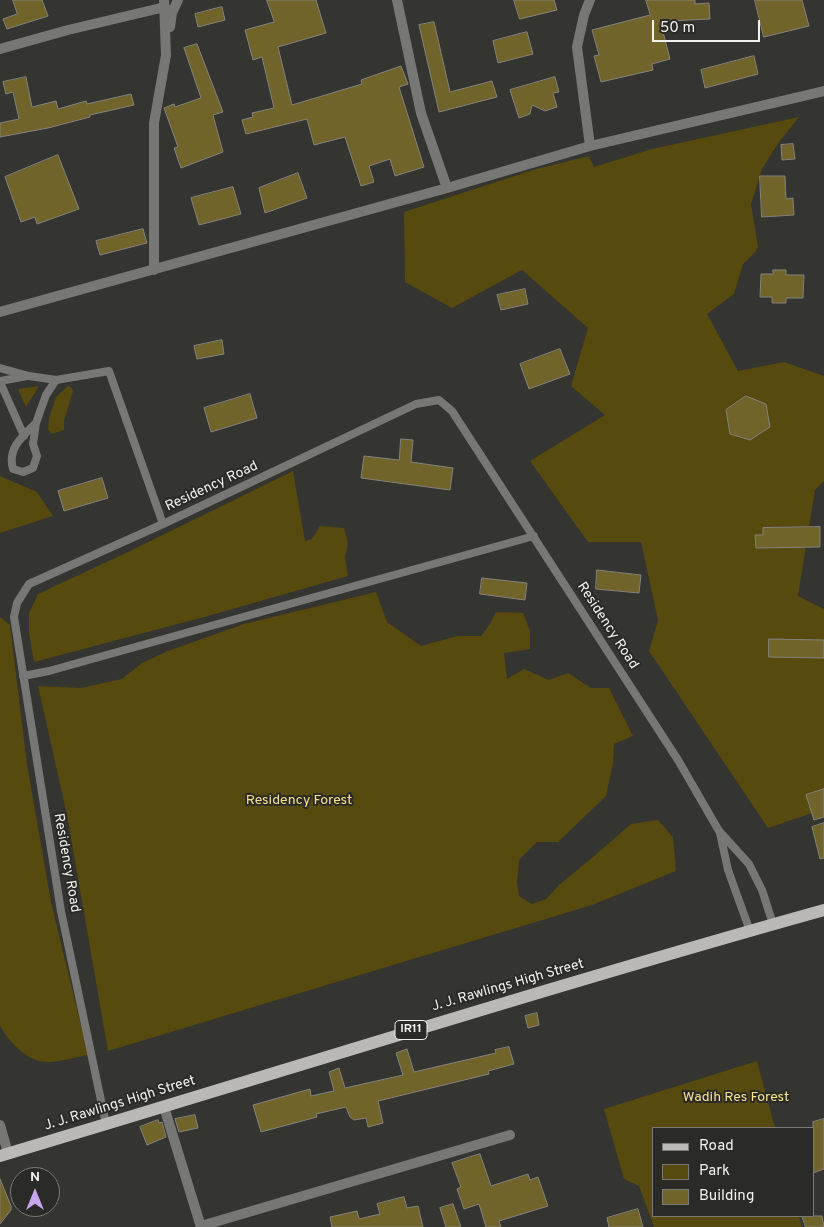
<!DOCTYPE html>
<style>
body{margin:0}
#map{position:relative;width:824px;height:1227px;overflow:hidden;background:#343430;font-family:Overpass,sans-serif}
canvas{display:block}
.legend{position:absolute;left:652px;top:1127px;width:162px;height:90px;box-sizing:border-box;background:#2a2a26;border:1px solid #7a7a76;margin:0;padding:6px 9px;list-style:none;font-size:15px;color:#f1f1ee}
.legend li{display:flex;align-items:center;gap:10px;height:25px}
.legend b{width:25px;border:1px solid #7a7a76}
.north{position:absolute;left:10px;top:1167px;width:50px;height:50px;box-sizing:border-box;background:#2a2a26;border:1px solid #7a7a76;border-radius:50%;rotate:0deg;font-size:14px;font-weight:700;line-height:20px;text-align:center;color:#f1f1ee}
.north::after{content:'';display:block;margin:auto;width:18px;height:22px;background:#c9a5ee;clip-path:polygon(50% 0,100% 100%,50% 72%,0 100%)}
.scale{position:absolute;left:652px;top:20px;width:108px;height:22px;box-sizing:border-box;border:2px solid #f1f1ee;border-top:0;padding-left:6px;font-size:15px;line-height:18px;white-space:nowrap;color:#f1f1ee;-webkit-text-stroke:4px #2a2a26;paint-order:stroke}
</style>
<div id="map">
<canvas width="824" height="1227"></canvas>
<ul class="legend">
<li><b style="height:6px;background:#bab9b5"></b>Road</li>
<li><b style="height:14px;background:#564a0e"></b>Park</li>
<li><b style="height:14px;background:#71642b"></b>Building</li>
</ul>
<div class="north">N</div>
<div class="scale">50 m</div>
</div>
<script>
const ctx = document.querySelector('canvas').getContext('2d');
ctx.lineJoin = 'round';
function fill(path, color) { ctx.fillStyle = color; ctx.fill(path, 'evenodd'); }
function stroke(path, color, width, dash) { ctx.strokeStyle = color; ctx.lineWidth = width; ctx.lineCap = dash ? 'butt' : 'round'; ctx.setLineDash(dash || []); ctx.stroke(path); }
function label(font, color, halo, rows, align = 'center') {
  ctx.font = font + ' Overpass,sans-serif'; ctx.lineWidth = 4; ctx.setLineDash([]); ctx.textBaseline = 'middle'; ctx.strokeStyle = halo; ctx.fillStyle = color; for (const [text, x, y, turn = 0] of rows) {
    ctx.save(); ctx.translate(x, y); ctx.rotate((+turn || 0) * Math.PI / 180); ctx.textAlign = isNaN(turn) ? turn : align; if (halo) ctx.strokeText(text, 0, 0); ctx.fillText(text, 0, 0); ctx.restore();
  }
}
fill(new Path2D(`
 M799,117l-20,25 -17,27 -11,35 7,43 -3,5 -12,12 -9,30 -27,20 31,57 46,-9 40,14v105l-9,9 -17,106 26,13v200l-56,19 -119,-177 9,-31 -17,-78h-53l-58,-81 75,-46 -34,-29 17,-58 -66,-58 -70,38 -47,-26 -1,-70 129,-42 56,-14 5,11 58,-18z
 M39,386l-13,21 -8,-18z
 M68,386l3,1 2,4 -9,30v9l-12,4 -4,-4 1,-12 7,-21z
 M293,471l12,70 7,-2 8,-13 24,2 4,15 -3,14 3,19 -140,40 -174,46 -5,-29v-20l9,-19 90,-42z
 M0,476l37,16 16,24 -53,17z
 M376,592l11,30 34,24 36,-10h24l9,-12 6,-12 27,1 7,18v18l-26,4 3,26 17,-10 25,11 19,-7 23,15h18l24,48 -19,8 -1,19 -7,33 -48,46h-21l-18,18 -2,23 2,13 13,8 14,-5 13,-14 34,-28 38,-33 27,-4 15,17 3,34 -84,34 -484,146 -41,-236 -29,-129 43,2 41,-9 20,-16 26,-12 76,-27z
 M0,617l10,8 17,139 24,138 37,153c-11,2 -33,8 -43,7 -18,-1 -37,-21 -45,-36z
 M757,1061l18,67h-122v88h146l3,11h-148l-15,-41 -15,-7 -20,-70z`), '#564a0e');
const building = new Path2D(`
 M13,0h29l6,16 -41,13 -4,-10 14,-5z
 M267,0h49l10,33 -48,14 14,58 70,-21 -1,-4 40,-14 7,18 -9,3 25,80 -29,9 -5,-17 -21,7 5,16 -13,4 -16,-49 -31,8 -7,-26 -61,15 -4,-14 11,-3 -1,-4 22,-5 -12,-51 -9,3 -8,-30 29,-8z
 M514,0h40l3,10 -37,9z
 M646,0h49v4l14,-1 1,16 -42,2 2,5 -8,2 8,31 -18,5 1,6 -52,12 -7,-26 5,-1 -7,-25 58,-15z
 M755,0h47l7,26 -45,11z
 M222,7l3,13 -27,7 -3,-13z
 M434,22l16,70 42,-11 5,16 -58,15 -20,-87z
 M527,32l6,22 -35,9 -5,-22z
 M197,44l26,68 -10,3 10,37 -42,16 -7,-20 4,-1 -14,-39 10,-4 1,3 26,-9 -17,-50z
 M754,56l4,18 -53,14 -4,-18z
 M26,77l6,30 24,-6 2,8 28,-8 1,3 44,-10 3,11 -44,10v2l-42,11 -48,9v-14l19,-4 -6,-27 -7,2 -3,-12z
 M555,77l4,15 -6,1 4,14 -12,4 -13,-6 -2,9 -11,4 -9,-28z
 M793,144l2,15 -13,1 -1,-15z
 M58,155l21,54 -42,15 -2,-7 -14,5 -16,-45z
 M298,173l9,25 -42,15 -6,-25z
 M760,176h25l1,23 7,-1 1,17 -32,2z
 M233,187l8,27 -42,11 -8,-27z
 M143,229l4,14 -47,12 -4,-14z
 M773,270h13v5h18l-1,23h-17v5h-14v-6h-12l1,-23h12z
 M525,289l3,15 -27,6 -4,-15z
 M222,340l2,14 -27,5 -3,-13z
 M560,349l10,25 -41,15 -9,-25z
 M250,394l7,24 -46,14 -7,-24z
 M746,396l20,8 4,23 -20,13 -20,-6 -4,-24z
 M401,439l12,1 -2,22 42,6 -3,22 -89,-12 3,-22 35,4z
 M102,478l6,20 -44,13 -6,-20z
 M820,527v20l-64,1 -1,-13h8v-7z
 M597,570l44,5 -2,18 -43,-4z
 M482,578l45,5 -2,17 -45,-6z
 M769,639l55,1v18l-55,-1z
 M824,789v28l-10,3 -8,-25z
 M824,823v35l-4,1 -8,-32z
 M537,1013l2,12 -11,3 -3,-12z
 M509,1047l5,17 -26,7 1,3 -111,27 5,22 -15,4 -2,-9 -12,2 -4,-3 -4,-10 -30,7 1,3 -56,15 -8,-27 57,-16 1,7 23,-5 -5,-19 10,-4 6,20 58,-13 -7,-22 11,-4 7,23 82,-19 -1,-3z
 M195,1115l3,13 -19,4 -4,-13z
 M824,1119v50l-11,4v-51z
 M158,1120l1,3 3,-1 4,15 -19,8 -7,-18z
 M480,1154l11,32 37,-12 2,6 8,-3 10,29 -49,15 2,6h-15l-7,-23 -15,5 -7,-20 4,-2 -9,-24z
 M0,1179l11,27v4l-11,14z
 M404,1197l3,11 11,-2 5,21h-91l-2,-10 27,-6 2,8 21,-5 -3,-10z
 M453,1204l8,23h-15l-6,-19z
 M638,1209l5,18h-34l-2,-9z
 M802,1216h20l2,11h-18z`);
fill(building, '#71642b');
stroke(building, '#83827e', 1);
stroke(new Path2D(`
 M0,368l29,8 27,4
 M0,381l27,-5
 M0,382l24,54
 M36,423c-13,13 -29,25 -23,46l10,3 10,-4 4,-12 -4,-12 3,-21 10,-28 10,-15 53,-9 54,153
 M23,676l26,-5 485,-135
 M720,833l8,37 22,61
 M106,1124l-45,-213 -47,-294 3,-14 12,-19 134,-60 253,-120 23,-4 13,11 226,349 41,71 30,33 13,26 11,34`), '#777775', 8);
stroke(new Path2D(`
 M590,0l-6,15 -7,32 13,99
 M170,27l2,-14 6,-13
 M0,49l68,-19 97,-23
 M447,188l143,-42 234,-55
 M154,270v-147l12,-68 -2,-55
 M0,312l447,-124 -26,-75 -24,-113
 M164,1107l37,120
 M0,1125l8,28
 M201,1226l309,-91`), '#777775', 10);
stroke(new Path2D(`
 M0,1156c275,-82 548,-169 824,-246`), '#bab9b5', 12);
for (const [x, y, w] of [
 [411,1030,32]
]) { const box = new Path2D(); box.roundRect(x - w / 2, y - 9.5, w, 19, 4); ctx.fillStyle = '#2a2a26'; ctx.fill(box); stroke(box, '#f1f1ee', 1); }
label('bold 12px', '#f1f1ee', null, [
 ["IR11",411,1030]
]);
label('14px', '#f1f1ee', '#2a2a26', [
 ["Residency Road",212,487,-25],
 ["Residency Road",607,626,57],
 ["Residency Road",66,863,80],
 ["J. J. Rawlings High Street",508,986,-16],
 ["J. J. Rawlings High Street",120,1104,-17]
]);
label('14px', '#f6e28d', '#2a2a26', [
 ["Residency Forest",299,801],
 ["Wadih Res Forest",736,1098]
]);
</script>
